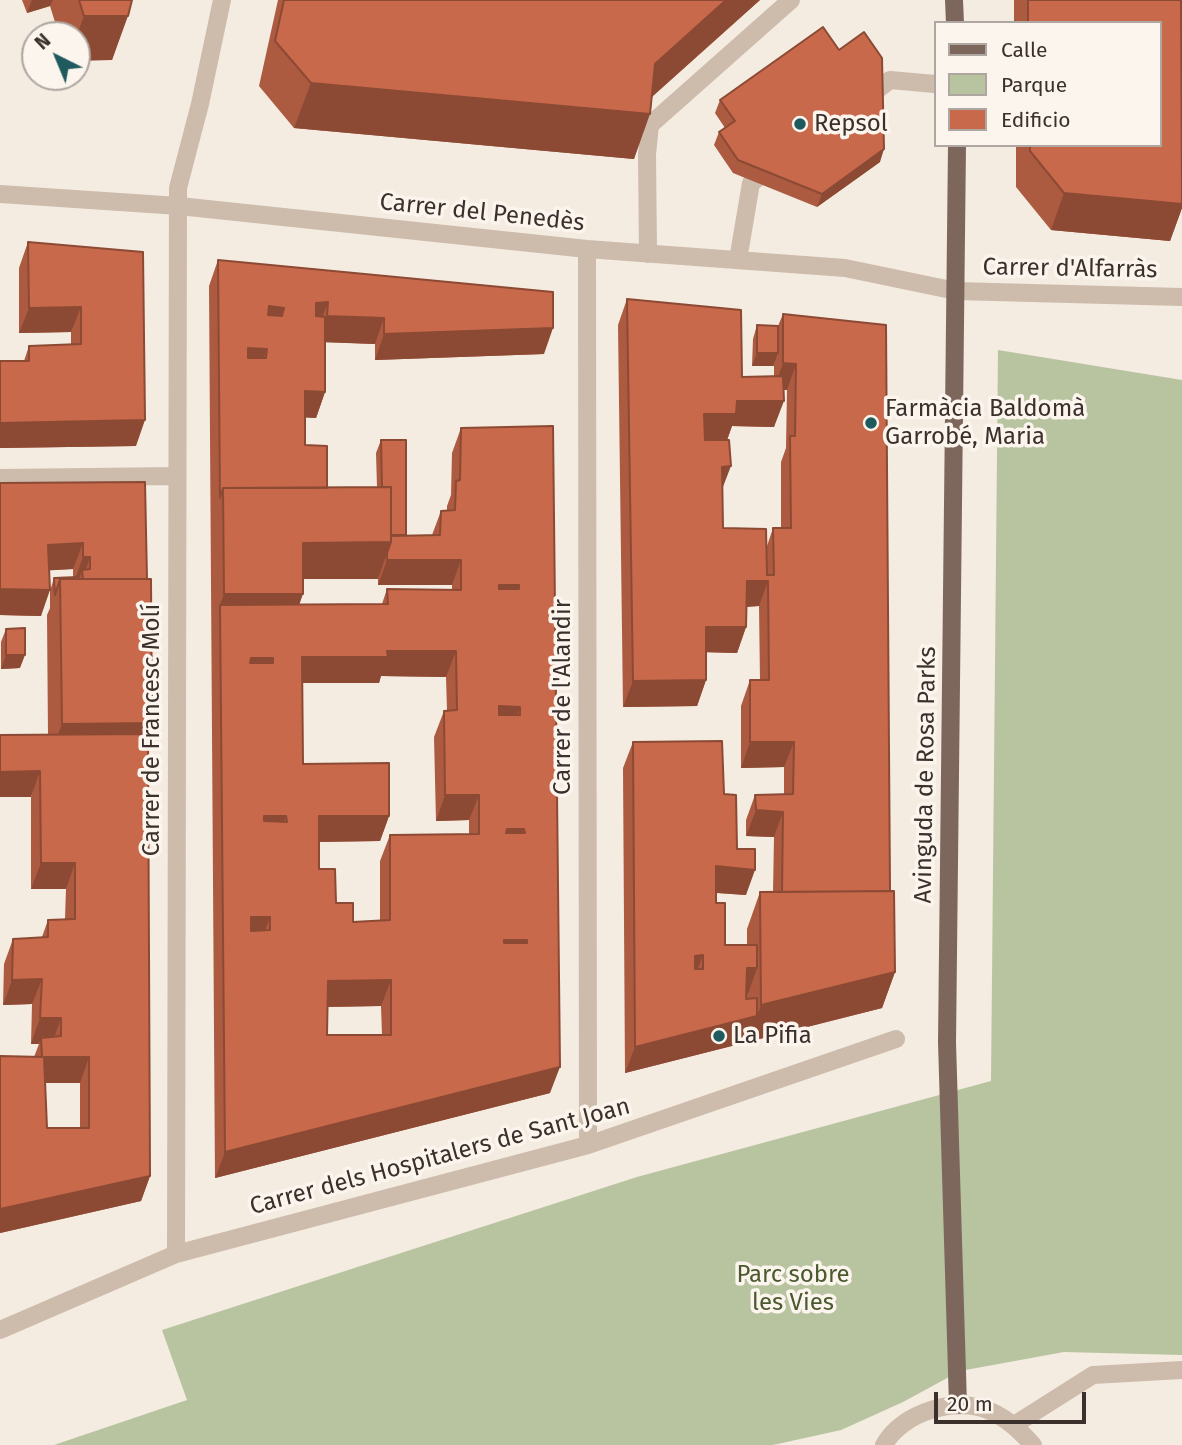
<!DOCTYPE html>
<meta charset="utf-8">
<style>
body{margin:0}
#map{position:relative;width:1182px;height:1445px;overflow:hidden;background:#f4ebe1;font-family:"Fira Sans",sans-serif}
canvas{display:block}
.legend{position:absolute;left:934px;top:21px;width:228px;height:126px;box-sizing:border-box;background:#fbf5ee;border:2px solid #aea6a0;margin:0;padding:9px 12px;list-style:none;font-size:21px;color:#3b302b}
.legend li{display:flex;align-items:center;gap:14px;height:35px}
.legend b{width:35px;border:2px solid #aea6a0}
.north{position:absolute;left:21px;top:21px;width:70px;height:70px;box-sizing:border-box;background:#fbf5ee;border:2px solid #aea6a0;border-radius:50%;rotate:317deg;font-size:19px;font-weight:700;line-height:28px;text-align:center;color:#3b302b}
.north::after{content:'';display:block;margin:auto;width:24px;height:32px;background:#1f5a5e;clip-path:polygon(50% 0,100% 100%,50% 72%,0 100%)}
.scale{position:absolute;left:934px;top:1392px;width:152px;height:32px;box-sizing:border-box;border:4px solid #3b302b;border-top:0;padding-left:9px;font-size:21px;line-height:24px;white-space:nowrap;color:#3b302b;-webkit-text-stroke:5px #fbf5ee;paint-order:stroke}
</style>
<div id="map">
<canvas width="1182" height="1445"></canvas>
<ul class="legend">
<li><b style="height:9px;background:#7d675c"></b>Calle</li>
<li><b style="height:19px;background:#b8c4a0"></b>Parque</li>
<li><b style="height:19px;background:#c8694b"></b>Edificio</li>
</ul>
<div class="north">N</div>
<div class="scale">20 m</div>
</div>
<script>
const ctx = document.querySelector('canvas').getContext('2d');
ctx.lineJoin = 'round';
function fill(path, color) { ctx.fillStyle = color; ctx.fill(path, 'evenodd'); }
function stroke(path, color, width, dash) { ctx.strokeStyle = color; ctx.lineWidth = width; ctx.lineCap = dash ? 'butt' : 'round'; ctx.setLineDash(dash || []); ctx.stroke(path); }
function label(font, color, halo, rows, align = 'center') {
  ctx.font = font + ' "Fira Sans",sans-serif'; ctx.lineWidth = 7; ctx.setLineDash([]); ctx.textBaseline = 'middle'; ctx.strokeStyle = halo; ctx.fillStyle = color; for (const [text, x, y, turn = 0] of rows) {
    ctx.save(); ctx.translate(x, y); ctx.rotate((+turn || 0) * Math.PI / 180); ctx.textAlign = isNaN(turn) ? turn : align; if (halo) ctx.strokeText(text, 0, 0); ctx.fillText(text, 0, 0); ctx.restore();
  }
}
fill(new Path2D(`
 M998,350l184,30v975l-118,-3 -104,19 -57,31 -62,28 -68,15h-719l133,-45 -25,-70 475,-153 354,-96z`), '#b8c4a0');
stroke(new Path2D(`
 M865,99l25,-19 45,4
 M0,194l179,12 408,43 258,19 111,23 226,6
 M587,249l1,896
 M648,254l-1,-100 3,-29 141,-125
 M738,260l13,-77 21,-15
 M0,478l176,-2
 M176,1254l2,-1066 22,-84 22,-104
 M0,1330l176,-76 412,-109 308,-106
 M1014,1425l79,-50 89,-5
 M884,1445c18,-33 72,-49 106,-34 18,8 30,20 43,34`), '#cdbbac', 18);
stroke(new Path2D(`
 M954,0l1,23
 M957,145l-10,897 11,363`), '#7d675c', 18);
fill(new Path2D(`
 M22,0h110l-20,60 -35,-25h-18l-9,-29 -23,7z
 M278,0h482l-108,97 -18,62 -340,-31 -35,-42z
 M1014,0h167l1,208 -12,33 -119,-11 -35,-43v-42h143v-122h-145z
 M720,100l160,62 -63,45 -84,-34 -19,-28 5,-13 6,-4 -10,-15z
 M28,242l115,10 -7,194 -136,2v-87h24l5,-15 42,-1v-13l-52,1v-65z
 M218,260l326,94 -169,6v-16l-50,-2v50l-9,26 -11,-1v28l22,43 50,-1 -1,-34 5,-13 25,95h26l9,-24h6v-5l4,-11 1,-42 9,-25 92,-2 -3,667 -335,85 -6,-892zM303,579h75v6h74v5l-65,-1 -5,15 -83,1zM381,676l65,1 1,34h-3l-10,26 2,84 33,-1v14l-79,1 -10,26v59l-27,2 -17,-19 -17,-34v-27l61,-1 9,-25 -86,-52 -1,-81h77zM381,1006l1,29h-55v-28z
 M627,299l115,78 32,-1v-10h-22l1,-27 4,-14 21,1 5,-12 103,11 4,566 5,81 -13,36 -257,65 -2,-305 10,-26 91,52 13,55 9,46 -30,-2v10l9,42h22v-16l13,-37h13l1,-55 -28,-1v-16l9,-25 29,-1v-27l-43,1v-62l9,-26h10l-1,-74 -12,1 -1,20 -9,26 -31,-1v28l-9,26 -74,1 -5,-382zM783,390h4l-1,58 -5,14v66h-8l-6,18 -44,-18 -1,-38 5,-50 5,-14 42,1z
 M0,483l147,96 5,144 -4,11 2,442 -9,25 -141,32 34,-176 5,-13h-8l1,-40 -29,1 1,-41 9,-25 29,-2 6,-17 17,-1 1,-30h-35v-92l17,-62 -1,-120 3,-7v-17l4,-13 19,-1v-8l-24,1 -8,46 -41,-1zM45,1083h35v45h-33z
 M6,629l14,39 -19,1v-27z`), '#ac5a40');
fill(new Path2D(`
 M32,0h21l-3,6 -23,7z
 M726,0h34l-122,109 17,-45z
 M84,16h44l-16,44 -35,1v-26z
 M311,83l339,31 -16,45 -340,-31z
 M884,149l-4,13 -63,45 5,-13z
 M1064,193l118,11v4l-12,33 -119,-11z
 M328,302l-10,26h-11l9,-25z
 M269,306l15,2 -10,25 -15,-1z
 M81,307l-10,25 -52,1 10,-25z
 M327,316l57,2 -9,26 -57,-2z
 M553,328l-9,26 -169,6 9,-26z
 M248,348l19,1 -9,26 -19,-1z
 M757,353h21l-5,13h-21z
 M783,363l13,1 -9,26 -13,-1z
 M305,391l20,1 -9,26 -21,-1z
 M737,401h47l-10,26 -42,-1 -5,14h-32l9,-26z
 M145,420l-9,26 -136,2v-25z
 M731,466l-10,26 1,-25z
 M391,542l70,18 -9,25h-74l9,-25v-7l-9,26h-88l13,-36z
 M83,543l-10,26 -34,2 9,-26z
 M83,557h7l-7,21 -1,-8 -4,13 -4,-1z
 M747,581h21l-9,25 -21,1z
 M499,585h20l-9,26h-20z
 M0,589l50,1 -9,26 -41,-1z
 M224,594h79l-13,37 -70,-26z
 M706,627h40l-9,26 -41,-1z
 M387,651h69l-10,26 -65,-1 -2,7h-86l9,-26z
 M6,655h19l-5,13 -19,1z
 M251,658h22l-9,26 -22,-1z
 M706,680l-9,26 -74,1 10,-26z
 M499,706l21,1 -9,25h-21z
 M152,723l-14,36 -90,1 14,-36z
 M750,742h44l-10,25 -43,1z
 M40,771l-9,26h-31v-25z
 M445,795h34l-10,25 -33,1z
 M756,810l27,2 -9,25 -28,-1z
 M264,816h22l-9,26h-22z
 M319,816h70l-9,25 -71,1z
 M507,829h17l-9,26h-18z
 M41,863h34l-9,26h-35z
 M716,866l39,4 -9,25 -40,-3z
 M251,917h19l-9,25 -20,1z
 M504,940h23l-10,26h-22z
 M703,955l-10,26 2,-25z
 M747,968h10l-9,26h-11z
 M895,972l-13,36 -257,65 10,-26 122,-31 4,-11z
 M42,979l-10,25 -29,1 9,-25z
 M391,980l-10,26 -63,1 10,-26z
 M40,1018h21l-9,26 -11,-6 -2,6h-8z
 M44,1057h45l-9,26h-46z
 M560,1067l-10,26 -335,85 10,-26z
 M150,1176l-9,25 -141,32v-24z`), '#8c4a34');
const building = new Path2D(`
 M79,0h53l-4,16h-44z
 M284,0h442l-71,64 -5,50 -339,-31 -36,-42z
 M1028,0h153l1,204 -118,-11 -34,-42v-6h129v-122h-131z
 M823,27l16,23 25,-18 18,26 2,91 -62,45 -84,-34 -19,-28 16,-11 -15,-21z
 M28,242l115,10 2,168 -145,3v-62h29v-15l52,-2v-37l-52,1z
 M218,260l335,32v36l-169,6v-16l-57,-2 1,-14 -12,1v13l9,1v75l-20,-1v54l22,1v42h-104l-3,10zM269,306l15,2 -2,8 -14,-1zM248,348l19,1 -1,9h-18z
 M627,299l114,11 1,67 41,-1 1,25h-47l-1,13h-32l1,26h24l2,26 -9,1 1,61 43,1 1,46h7l-1,-47h18l-1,-92h5l1,-72 -13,-1v-49l103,11 4,566 -108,1 1,-80 -27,-2 -1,-15 38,-1 1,-52h-44v-62h19l-1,-99h-21l-1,46h-40v53l-73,1z
 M757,325l21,1v27h-21z
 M553,426l7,641 -335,85 -5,-547 168,-1 -1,-15 74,1v-30h-74v-7l4,-11v-6l49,-1 1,-24 14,-1 1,-29 4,-1 1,-52zM499,585h20v4h-20zM387,651h69l1,59 -13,1 1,84h34v39l-89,1v85l-37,2v-19h-17l-1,-34h-16v-53h70v-53l-86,1 -1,-107h86zM251,658h22v5h-23zM499,706l21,1v8h-21zM264,816h22l1,6 -23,-1zM507,829h17l1,4h-19zM251,917h19v13l-19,1zM504,940h23v3h-23zM391,980v55h-64l1,-54z
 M381,440h25v95h-15v-48h-9z
 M145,482l2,97h-64l-1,-9 8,-1v-12h-7v-14l-35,2 2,45 -50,-1v-106z
 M391,487v55l-88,1v51h-79l-1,-106z
 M78,577v2h-18l-5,16 -1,-17z
 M60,579h91l1,144 -90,1z
 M25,628v27h-19v-26z
 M148,734l2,442 -150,33v-153l42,1 -1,-19 20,-2v-18h-21l2,-39 -30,1 1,-41 35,-2v-17l27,-1v-56h-34l-1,-92 -40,1v-37zM44,1057h45v71h-42z
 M722,741l2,53 12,1 1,54h18v21l-39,-4v37h9v42h32v23h-10l-1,31 11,-1v18l-122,31 -2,-305zM703,955v14h-8v-13z
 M894,891l1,81 -134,33 -1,-113z`);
fill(building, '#c8694b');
stroke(building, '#8c4a34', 2);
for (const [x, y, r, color] of [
 [800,124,7,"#1f5a5e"],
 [871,423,7,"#1f5a5e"],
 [719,1036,7,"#1f5a5e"]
]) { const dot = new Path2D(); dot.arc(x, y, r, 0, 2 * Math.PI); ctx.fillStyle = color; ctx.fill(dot); stroke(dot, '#fbf5ee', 2.5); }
label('24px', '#3b302b', '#fbf5ee', [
 ["Repsol",814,124],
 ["Farmàcia Baldomà",885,409],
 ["Garrobé, Maria",885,437],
 ["La Pifia",733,1036]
], 'left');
label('24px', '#3b302b', '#fbf5ee', [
 ["Carrer del Penedès",482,213,6],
 ["Carrer d'Alfarràs",1070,269,1],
 ["Carrer de l'Alandir",563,697,-90],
 ["Carrer de Francesc Molí",152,730,-90],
 ["Avinguda de Rosa Parks",926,775,-89],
 ["Carrer dels Hospitalers de Sant Joan",440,1157,-15]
]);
label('24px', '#4a5a2e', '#fbf5ee', [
 ["Parc sobre",793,1275],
 ["les Vies",793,1303]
]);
</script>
